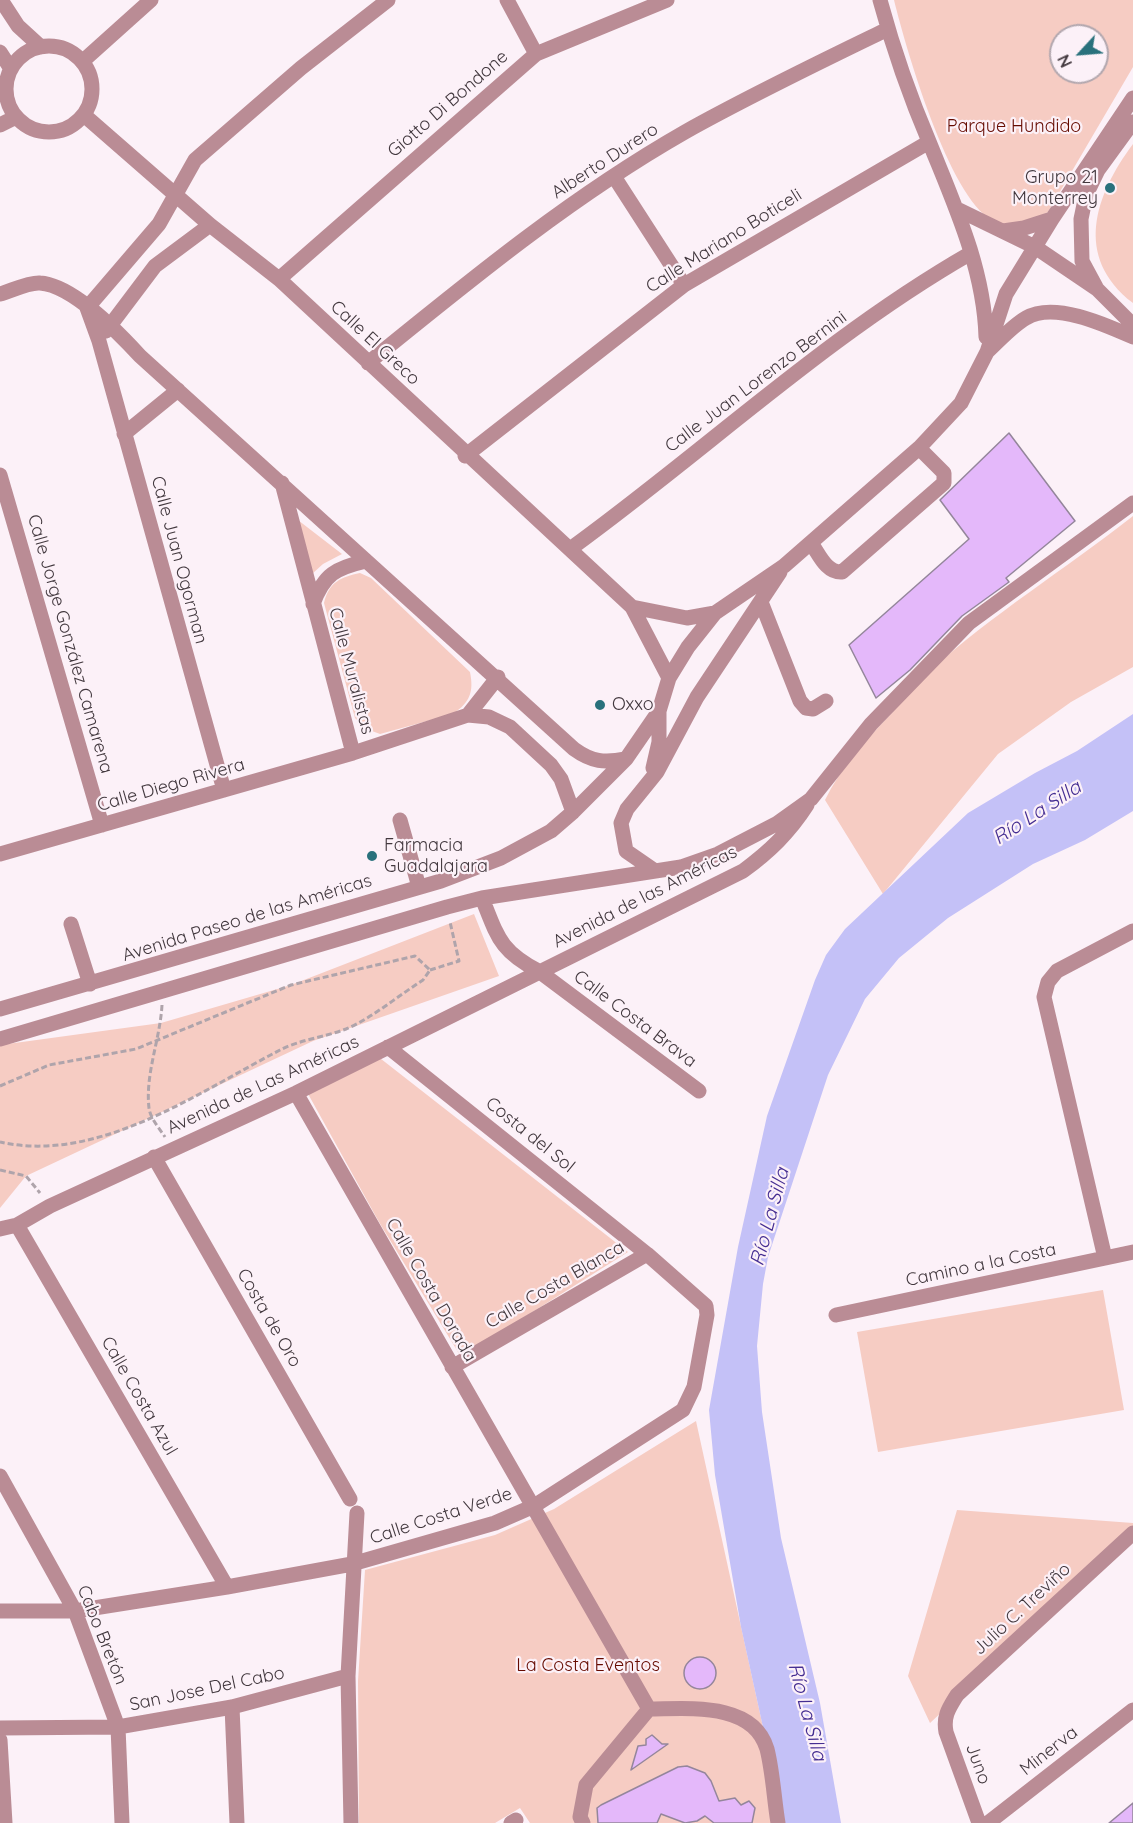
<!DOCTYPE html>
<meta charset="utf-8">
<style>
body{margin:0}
#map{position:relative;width:1133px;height:1823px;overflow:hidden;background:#fcf1f8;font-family:Quicksand,sans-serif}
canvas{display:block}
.north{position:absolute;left:1049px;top:24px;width:60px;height:60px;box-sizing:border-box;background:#fcf1f8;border:2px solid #b2a7ae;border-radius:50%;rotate:244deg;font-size:16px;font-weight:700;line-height:24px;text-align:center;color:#42383e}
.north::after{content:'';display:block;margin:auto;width:21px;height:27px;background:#29717c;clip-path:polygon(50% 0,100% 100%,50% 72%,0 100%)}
</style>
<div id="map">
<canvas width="1133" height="1823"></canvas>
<div class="north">N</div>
</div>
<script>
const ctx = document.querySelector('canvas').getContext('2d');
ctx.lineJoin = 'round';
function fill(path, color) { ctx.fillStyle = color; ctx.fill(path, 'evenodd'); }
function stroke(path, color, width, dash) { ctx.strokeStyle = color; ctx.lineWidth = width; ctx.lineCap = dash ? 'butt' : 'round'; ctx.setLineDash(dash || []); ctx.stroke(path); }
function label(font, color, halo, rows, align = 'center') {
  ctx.font = font + ' Quicksand,sans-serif'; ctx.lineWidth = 4.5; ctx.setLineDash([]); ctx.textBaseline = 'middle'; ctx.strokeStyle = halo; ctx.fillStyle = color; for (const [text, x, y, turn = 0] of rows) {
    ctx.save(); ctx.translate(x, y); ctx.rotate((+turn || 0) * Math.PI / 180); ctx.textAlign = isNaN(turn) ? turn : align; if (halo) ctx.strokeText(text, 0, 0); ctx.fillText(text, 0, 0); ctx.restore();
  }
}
fill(new Path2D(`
 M894,0h239v67l-85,145c-17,10 -36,20 -56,8 -43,-23 -86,-171 -98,-220zM1061,36h36v36h-36z
 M1133,144v159c-60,-46 -38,-108 0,-159z
 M1133,516v151l-62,35 -73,52 -115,140 -58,-94c15,-31 40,-59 64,-84 13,-14 25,-31 40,-44 63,-58 137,-103 204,-156z
 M294,517l48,37 -19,10 -11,10z
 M360,573l11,5 99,94c4,20 0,30 -17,42l-73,20 -16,-6 -9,-10 -31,-115c5,-21 17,-26 36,-30z
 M474,914l25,62 -186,65 -287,135 -26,32v-163l161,-22 130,-38z
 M376,1055l252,197 -167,105 -82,-135 -72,-130z
 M1103,1290l21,120 -246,42 -21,-120z
 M696,1421l88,402h-254l-10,-15 -25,15h-136l-1,-142 7,-111 130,-35 59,-26z
 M957,1510l176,13v11l-203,189 -22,-47z`), '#f6ccc3');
fill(new Path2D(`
 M1133,714v97l-48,29 -52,24 -85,54 -49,40 -34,41 -37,76 -60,182 -5,27 -6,62 5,66 19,126 39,165 21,120h-57l-43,-196 -26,-152 -6,-65 29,-163 29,-131 48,-136 11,-25 19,-26 123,-116 67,-40 42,-22z`), '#c4c1f7');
const building = new Path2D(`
 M1009,433l66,88 -69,57 3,4 -47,34 -52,54 -34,28 -27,-53 120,-106 -29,-39z
 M684 1673a16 16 0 1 1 32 0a16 16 0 1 1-32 0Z
 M652,1735l10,9h6l-37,26 7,-24 8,-1v-6z
 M687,1766l18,7 6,8 8,20 16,-3 6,7 8,-4 6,7 -3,15h-38l-9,-7 -8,5 -12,2 -24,-9 -4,9h-59l-1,-15 4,-3 77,-38z
 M1133,1803v20h-24z`);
fill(building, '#e4b8fa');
stroke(building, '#94869b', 1.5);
stroke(new Path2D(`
 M430,970l29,-9 -9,-39
 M162,1005c-2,35 -17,69 -13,103 1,10 11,21 16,29
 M0,1086l49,-21 87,-16 155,-64 124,-29 15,14 -7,10c-25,16 -51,38 -77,49 -21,8 -47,11 -66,21 -83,43 -182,114 -280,92
 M0,1170l26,6 14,17`), '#afa4ab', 3, [6, 3]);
stroke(new Path2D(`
 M1,0l17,26 23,21
 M507,0l29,54
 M880,0c13,48 30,97 50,144 25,62 54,125 56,193
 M6 89a43 43 0 1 1 86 0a43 43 0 1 1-86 0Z
 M0,52l11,17
 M83,61l68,-61
 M84,115l126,110 69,54 353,328 37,71
 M0,125l16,-8
 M615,178l69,107
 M959,210l76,37 62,42 36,36
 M1003,231l21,-3 28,-9
 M279,279l257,-225 131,-54
 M1096,287l-14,-26 -1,-42 5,-24 12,-25 35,-48
 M0,294c11,-3 29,-12 40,-11 32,2 79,50 100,73l434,393c18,13 30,14 52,10
 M87,308l12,33 125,449
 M87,308l72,-84 36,-64 106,-92 87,-68
 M106,331l49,-65 55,-41
 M987,352c12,-11 25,-26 39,-34 28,-17 80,7 107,19
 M368,363c101,-82 203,-166 317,-231 66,-37 135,-70 203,-103
 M124,434l54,-44
 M465,456l219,-171 245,-143
 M0,475l102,350
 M282,483l71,270
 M811,543c8,11 15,30 31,29l102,-89v-10l-25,-25
 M570,549c134,-97 256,-213 401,-296
 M761,602l39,99 6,7 7,1 13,-8
 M313,604c11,-30 23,-36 53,-43
 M632,607l55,11 28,-5
 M468,715l30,-38
 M653,768l6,-26v-31
 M400,820l19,67
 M0,854l353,-101 115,-38 21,2 21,10 41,38 10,14 12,33
 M655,871l-29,-20 -5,-28 6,-14 30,-37 40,-75 83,-125
 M482,898c16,40 18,53 58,74l159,119
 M71,924l19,60
 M0,1009l441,-128 60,-23 50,-27 22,-19 53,-53 33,-48 10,-33 19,-31 27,-34 69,-47 135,-118 42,-45 26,-51 19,-58 46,-75 81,-121
 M0,1039l447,-132 35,-9 199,-31 37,-13 58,-30 35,-25 60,-75 98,-101 164,-120
 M296,1093l353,616
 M154,1157l196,342
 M17,1225l210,362
 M0,1229l17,-4 33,-19 246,-113 447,-222c26,-19 46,-38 64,-66
 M1105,1258l-61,-261 4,-15 9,-11 76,-40
 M836,1315l297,-63
 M452,1367l195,-113
 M0,1476l75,135 43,116 4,96
 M0,1611h75l152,-24 125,-23 143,-41 39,-17 149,-96 11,-23 13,-72 -1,-9 -59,-52 -259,-207
 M232,1707l5,116
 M649,1709c37,0 104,-8 118,40 6,24 7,50 11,74
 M0,1728l118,-1 114,-20 116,-31
 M0,1740l5,83
 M351,1823l-3,-147 9,-163
 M511,1823l5,-3
 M583,1823l-3,-6 6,-32 63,-76
 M979,1823l-33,-91c-3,-16 3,-24 11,-37l176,-162
 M988,1823l145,-113`), '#ba8c95', 15);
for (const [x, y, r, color] of [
 [1110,188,6,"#29717c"],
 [600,705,6,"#29717c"],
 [372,856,6,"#29717c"]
]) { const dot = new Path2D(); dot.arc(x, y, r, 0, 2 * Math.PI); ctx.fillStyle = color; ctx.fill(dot); stroke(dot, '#fcf1f8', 2); }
label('18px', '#42383e', '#fcf1f8', [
 ["Giotto Di Bondone",448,104,-41],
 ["Alberto Durero",605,161,-33],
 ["Calle Mariano Boticeli",724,241,-32],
 ["Calle El Greco",375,343,43],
 ["Calle Juan Lorenzo Bernini",756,382,-37],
 ["Calle Juan Ogorman",179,560,75],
 ["Calle Jorge González Camarena",70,644,74],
 ["Calle Muralistas",351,671,75],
 ["Calle Diego Rivera",171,785,-16],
 ["Avenida de las Américas",645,897,-27],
 ["Avenida Paseo de las Américas",247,918,-17],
 ["Calle Costa Brava",635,1019,37],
 ["Avenida de Las Américas",263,1085,-25],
 ["Costa del Sol",530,1135,39],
 ["Camino a la Costa",981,1265,-12],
 ["Calle Costa Blanca",555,1285,-30],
 ["Calle Costa Dorada",431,1290,60],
 ["Costa de Oro",269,1318,60],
 ["Calle Costa Azul",139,1396,60],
 ["Calle Costa Verde",441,1516,-18],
 ["Julio C. Treviño",1022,1609,-43],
 ["Cabo Bretón",102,1635,68],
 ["San Jose Del Cabo",207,1689,-12],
 ["Minerva",1049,1751,-38],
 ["Juno",978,1764,70]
]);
label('18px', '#660b00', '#fcf1f8', [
 ["Parque Hundido",1014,127],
 ["La Costa Eventos",588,1666]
]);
label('18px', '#42383e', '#fcf1f8', [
 ["Grupo 21",1098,178,"right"],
 ["Monterrey",1098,199,"right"],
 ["Oxxo",612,705],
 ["Farmacia",384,846],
 ["Guadalajara",384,867]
], 'left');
label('italic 20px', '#452e92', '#fcf1f8', [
 ["Río La Silla",1037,813,-33],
 ["Río La Silla",770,1217,-75],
 ["Río La Silla",807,1712,75]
]);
</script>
